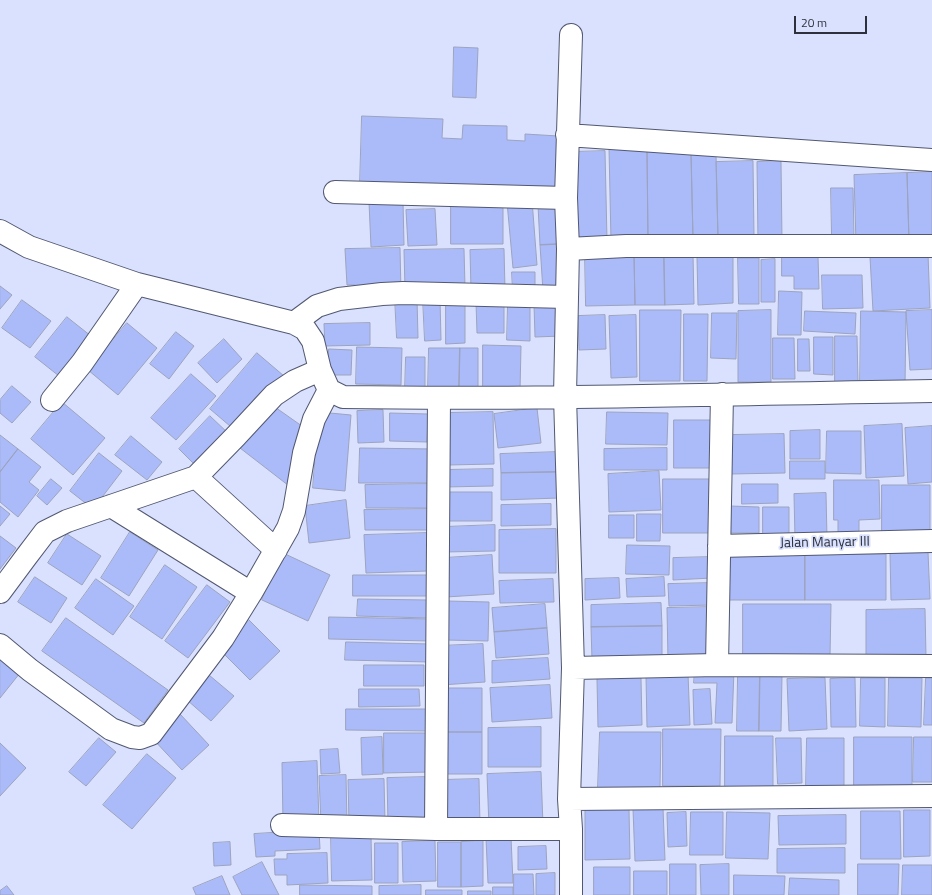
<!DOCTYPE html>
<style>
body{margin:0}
#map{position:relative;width:932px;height:895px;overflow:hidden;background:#d9e1fe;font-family:"Titillium Web",sans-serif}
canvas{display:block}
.scale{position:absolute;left:794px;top:16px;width:73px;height:18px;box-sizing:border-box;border:2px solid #2e313c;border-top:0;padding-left:5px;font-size:12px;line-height:14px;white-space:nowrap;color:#2e313c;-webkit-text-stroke:3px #d9e1fe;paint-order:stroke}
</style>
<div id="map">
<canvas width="932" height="895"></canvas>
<div class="scale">20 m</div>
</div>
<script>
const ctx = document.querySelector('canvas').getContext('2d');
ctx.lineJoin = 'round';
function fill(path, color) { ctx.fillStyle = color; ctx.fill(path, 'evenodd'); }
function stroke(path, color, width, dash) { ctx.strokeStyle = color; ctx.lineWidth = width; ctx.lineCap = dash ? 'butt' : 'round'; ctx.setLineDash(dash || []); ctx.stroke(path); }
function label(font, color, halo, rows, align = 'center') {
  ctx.font = font + ' "Titillium Web",sans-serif'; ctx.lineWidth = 3.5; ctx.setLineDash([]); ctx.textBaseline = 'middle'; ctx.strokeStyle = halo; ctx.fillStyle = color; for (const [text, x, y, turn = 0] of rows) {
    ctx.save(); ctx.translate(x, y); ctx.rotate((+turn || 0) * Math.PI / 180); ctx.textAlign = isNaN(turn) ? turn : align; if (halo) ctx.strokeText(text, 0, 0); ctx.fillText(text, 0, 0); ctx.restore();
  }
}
const building = new Path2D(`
 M454,47l24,1 -2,50 -23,-1z
 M362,116l81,3 -1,19 20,1 1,-14 44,1v14l18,1v-7l33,2 -2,55 -196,-7z
 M647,147l1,93 -37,1 -2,-93z
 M691,149l2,90 -45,1 -1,-90z
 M605,151l2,89 -33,1 -2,-89z
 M716,154l2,84 -25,1 -2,-84z
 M753,161l1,76 -36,1 -2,-76z
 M781,161l1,80 -24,1 -1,-80z
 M932,172v69h-23l-2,-68z
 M907,173l2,68 -53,2 -2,-68z
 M831,188h22l1,49h-22z
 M532,200l5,65 -24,3 -6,-66z
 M403,201l1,44 -33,2 -2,-45z
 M560,204l2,40 -22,1 -2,-40z
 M451,205h52v39h-52z
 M435,209l2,36 -29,1 -2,-36z
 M562,244l3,46 -22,1 -3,-46z
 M400,248l1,44 -46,1v-8h-8l-2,-36z
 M464,249l1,38 -60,2 -1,-39z
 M504,249l1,41h-34l-1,-40z
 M664,254h29l1,50 -29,1z
 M664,254l1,51h-30l-1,-50z
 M928,254l2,54 -57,3 -3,-54z
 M585,255h49l1,50 -49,1z
 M733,256v47l-35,2 -1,-48z
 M782,257h36l1,32h-25v-13h-12z
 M738,258h21v46h-20z
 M775,259v43h-14v-42z
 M512,272h23v18l-22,1z
 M822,275h40l1,33 -40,1z
 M0,286l12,9 -12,14z
 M779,291l23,1 -1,43h-23z
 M395,298h22l1,40h-21z
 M423,299h17l1,41 -16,1z
 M446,299h19v44l-19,1z
 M22,300l29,21 -21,27 -28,-20z
 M504,301v32h-27l-1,-31z
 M508,304h22v37l-23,-1z
 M561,304l1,32 -27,1 -1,-32z
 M640,310h41l-1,71h-40z
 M771,310v72h-33v-71z
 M932,310v59l-22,1 -4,-59z
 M805,311l51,2 -1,21 -51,-3z
 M861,311l45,1 -1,74h-45z
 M712,313h25l-1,46 -25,-1z
 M684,314h24l-1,67h-23z
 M605,315l1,34 -27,1 -1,-34z
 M636,315l1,62 -26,1 -2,-62z
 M67,317l29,23 -32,40 -29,-23z
 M127,323l30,25 -39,47 -30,-25z
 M370,323v22l-45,1 -1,-22z
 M176,332l18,14 -25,33 -19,-15z
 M835,336h22l1,46h-23z
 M814,337h19v38l-19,-1z
 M773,338h21l1,41h-22z
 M224,339l18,20 -25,24 -19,-20z
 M798,339h11l1,32h-12z
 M483,345l38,1 -1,45h-37z
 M357,347l45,1 -1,37 -45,-1z
 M429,348h31l-1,43 -31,-1z
 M460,348h18v43h-19z
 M329,349l23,1 -1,25h-23z
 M257,353l27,23 -47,56 -27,-23z
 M406,357h19v33h-20z
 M191,374l25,22 -40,44 -25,-22z
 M12,386l19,16 -19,21 -12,-10v-13z
 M62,402l43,36 -32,37 -42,-36z
 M272,405l37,26 -16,58 -53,-41z
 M537,408l4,35 -43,5 -4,-34z
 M383,410l1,32 -26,1 -1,-32z
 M319,412l32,3 -6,76 -32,-3z
 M493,412l1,52 -46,1 -1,-52z
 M607,412l61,1 -1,32 -61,-1z
 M390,413l38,1 -1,28 -37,-1z
 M210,416l19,18 -32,33 -18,-18z
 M674,420h43l-1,48h-42z
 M902,424l2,52 -38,2 -2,-52z
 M932,426v56l-24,2 -3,-56z
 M820,430v29h-30v-28z
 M827,431h34v43l-35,-1z
 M784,434l1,39 -55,1v-39z
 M0,435l18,14 -18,23z
 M131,436l31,26 -15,18 -32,-25z
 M360,448l74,1v34h-75z
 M667,448v22h-63v-21z
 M18,449l23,18 -12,15 10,8 -21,27 -18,-15v-30z
 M558,452v20l-57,1 -1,-19z
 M99,453l23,18 -29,38 -23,-18z
 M790,461h35v18h-35z
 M493,469v17l-48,1 -1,-17z
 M659,471l2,39 -52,2 -1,-38z
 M558,472l1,26 -58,2v-27z
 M51,479l11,9 -15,17 -10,-9z
 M663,479h51v54h-51z
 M834,480h45l1,39 -21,1v15l-21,1v-16h-4z
 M433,484l1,24h-68l-1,-23z
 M742,484h36v19l-36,1z
 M882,485h48v52h-48z
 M446,492h46v29h-47z
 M826,493l1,45 -32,1 -1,-45z
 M346,500l4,38 -41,5 -4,-37z
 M551,504v21l-50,1v-21z
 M0,506l10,8 -10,12z
 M730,506l29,1v26h-30z
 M763,507h26v31h-26z
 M432,509v21h-67l-1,-20z
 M637,514h24l-1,27h-23z
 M609,515h25v23h-25z
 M495,525v26l-51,1v-25z
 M556,529v44h-57v-43z
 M130,532l28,18 -29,46 -28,-18z
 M427,533l1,38 -62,2 -2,-38z
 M67,534l34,22 -19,29 -34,-22z
 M0,536l16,12 -16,21z
 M627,545l43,1 -1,29 -43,-1z
 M928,552l2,47 -39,1 -1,-47z
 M283,553l47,22 -22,46 -46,-21z
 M728,554h77v46h-77z
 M805,554h81v46h-81z
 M492,555l2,39 -48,3 -2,-39z
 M712,557v21l-39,2v-22z
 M165,565l32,22 -35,52 -32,-22z
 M353,575h78l-1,21h-77z
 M35,577l32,21 -16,25 -33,-21z
 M664,577l1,19 -38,1 -1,-18z
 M619,578l1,20 -35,2v-21z
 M96,579l38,27 -21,29 -38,-27z
 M553,579l1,23 -54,1 -1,-22z
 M712,583l1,22 -44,1 -1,-22z
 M207,585l23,17 -42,56 -23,-17z
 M358,599l70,1v18l-71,-2z
 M447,601l42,1 -1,39 -42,-1z
 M661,603l1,23 -71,1v-22z
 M545,604l2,24 -53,4 -2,-24z
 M743,604h88l-1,52h-87z
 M711,607l1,51 -44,2 -1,-52z
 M925,609l1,48 -60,1v-48z
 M329,617l102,2v22l-102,-2z
 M66,618l102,72 -24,33 -102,-72z
 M249,620l31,31 -30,29 -31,-31z
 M662,626v33l-70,1 -1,-33z
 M547,628l2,26 -53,4 -2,-26z
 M346,642l84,2 -1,18 -84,-2z
 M483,644l2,38 -44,3 -2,-39z
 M0,657l20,16 -20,25z
 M548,658l2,21 -58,4v-22z
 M364,665h60v21h-60z
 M695,669l39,1 -2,53h-17l2,-40h-23z
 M688,674l2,51 -43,2 -1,-51z
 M209,675l25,21 -23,25 -24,-21z
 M738,675h22l-1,56h-22z
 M760,675h22l-1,56h-22z
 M641,678l1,47 -44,2 -1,-48z
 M825,678l2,51 -38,2 -2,-52z
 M855,678l1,49h-25l-1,-48z
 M861,678h24v49l-25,-1z
 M889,678h33l-1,49 -33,-1z
 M926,678h6v47h-8z
 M550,685l2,33 -60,4 -2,-34z
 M442,688h40v44h-40z
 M359,689h60l1,17 -61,1z
 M710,689l2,35 -18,1 -1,-35z
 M346,709h82v22l-82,-1z
 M180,714l29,31 -27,25 -29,-31z
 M541,727v40h-53v-39z
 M663,729h58l-1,57h-57z
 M442,732h40v42h-40z
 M600,732h61l-1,56h-62z
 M384,733h47v39l-47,1z
 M725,736h48v51h-48z
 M382,737l1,37 -21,1 -1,-37z
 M854,737h58v49h-58z
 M914,737h18v45h-19z
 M99,738l17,14 -30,34 -17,-14z
 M776,738h25l1,45 -24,1z
 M807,738h37v48h-38z
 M0,743l26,25 -26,28z
 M338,749l2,24 -19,1 -1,-24z
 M147,754l29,24 -44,51 -29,-24z
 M317,761l2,61 -36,1 -1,-60z
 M541,772l2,53 -54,2 -2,-53z
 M346,775l1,48h-26l-2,-47z
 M427,777v45l-39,1 -1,-45z
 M384,779l1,43 -36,1 -1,-43z
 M479,779l1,47 -38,1 -1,-47z
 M663,808l2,52 -30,1 -2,-52z
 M629,809l1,50 -45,1v-50z
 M904,810h26v46l-26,1z
 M861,811h39l1,48h-40z
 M686,812l1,34 -19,1 -1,-34z
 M691,812h32v43h-33z
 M727,812l43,1 -2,46 -42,-1z
 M846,815v29l-67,1 -1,-29z
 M319,830l1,19 -45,2v5l-19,1 -2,-23z
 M331,836h40l1,44 -40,1z
 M511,837l2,46h-25l-2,-45z
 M435,841l1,40 -33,1 -1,-40z
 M483,841v45l-22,1v-45z
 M230,842l1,23 -17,1 -1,-23z
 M438,842h23v45h-23z
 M375,843h23v40h-23z
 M546,846l1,23 -29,1v-23z
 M845,848v25h-68v-24z
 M327,853l1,30 -41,2v-10h-12l-1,-16h13v-5z
 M262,862l17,33h-37l-9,-18z
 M670,864h26v31h-26z
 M729,864v31h-28l-1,-30z
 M858,864h41l-1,31h-40z
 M903,865h29v30h-30z
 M594,867h36v28h-36z
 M634,871h33v24h-33z
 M555,873v22h-19v-21z
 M514,874h19l1,21h-20z
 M734,875l51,1 -1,19h-50z
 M222,876l8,19h-34l-3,-7z
 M790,878l49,2v15h-50z
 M300,885l72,1v9h-72z
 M421,885v10h-42v-9z
 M7,886l7,9h-14v-4z
 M493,887h20v8h-20z
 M426,890h36v5h-36z
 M468,891h23v4h-23z`);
fill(building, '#abbbfa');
stroke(building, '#9ca3be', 1);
const street = new Path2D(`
 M571,35l-5,163 2,51 -3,147 8,272 -4,131 2,30v66
 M567,135l365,25
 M335,192l231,6
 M0,231l29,16 108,37 157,39 11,6 8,12 7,29 9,20 14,7c196,3 393,-3 589,-6
 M568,249l58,-3h306
 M294,323l23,-17 22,-7 43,-5 21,-1 164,4
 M52,400l30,-37 55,-79
 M196,477l80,73
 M111,506l140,87
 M719,546l213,-5
 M0,592l26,-35 19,-25 22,-11 129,-44 40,-41 38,-41 21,-14 25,-11
 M0,645l30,25 81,59 21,8 8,1 11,-4 72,-96 28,-45 37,-65 6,-17 10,-58 10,-34 15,-29
 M717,665l5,-271
 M573,668l144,-3 215,1
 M569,799l363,-3
 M282,825l154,4h135
 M436,829l3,-431`);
stroke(street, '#525870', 24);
stroke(street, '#fff', 22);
label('14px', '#2e313c', '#d9e1fe', [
 ["Jalan Manyar III",825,543,-1]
]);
</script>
